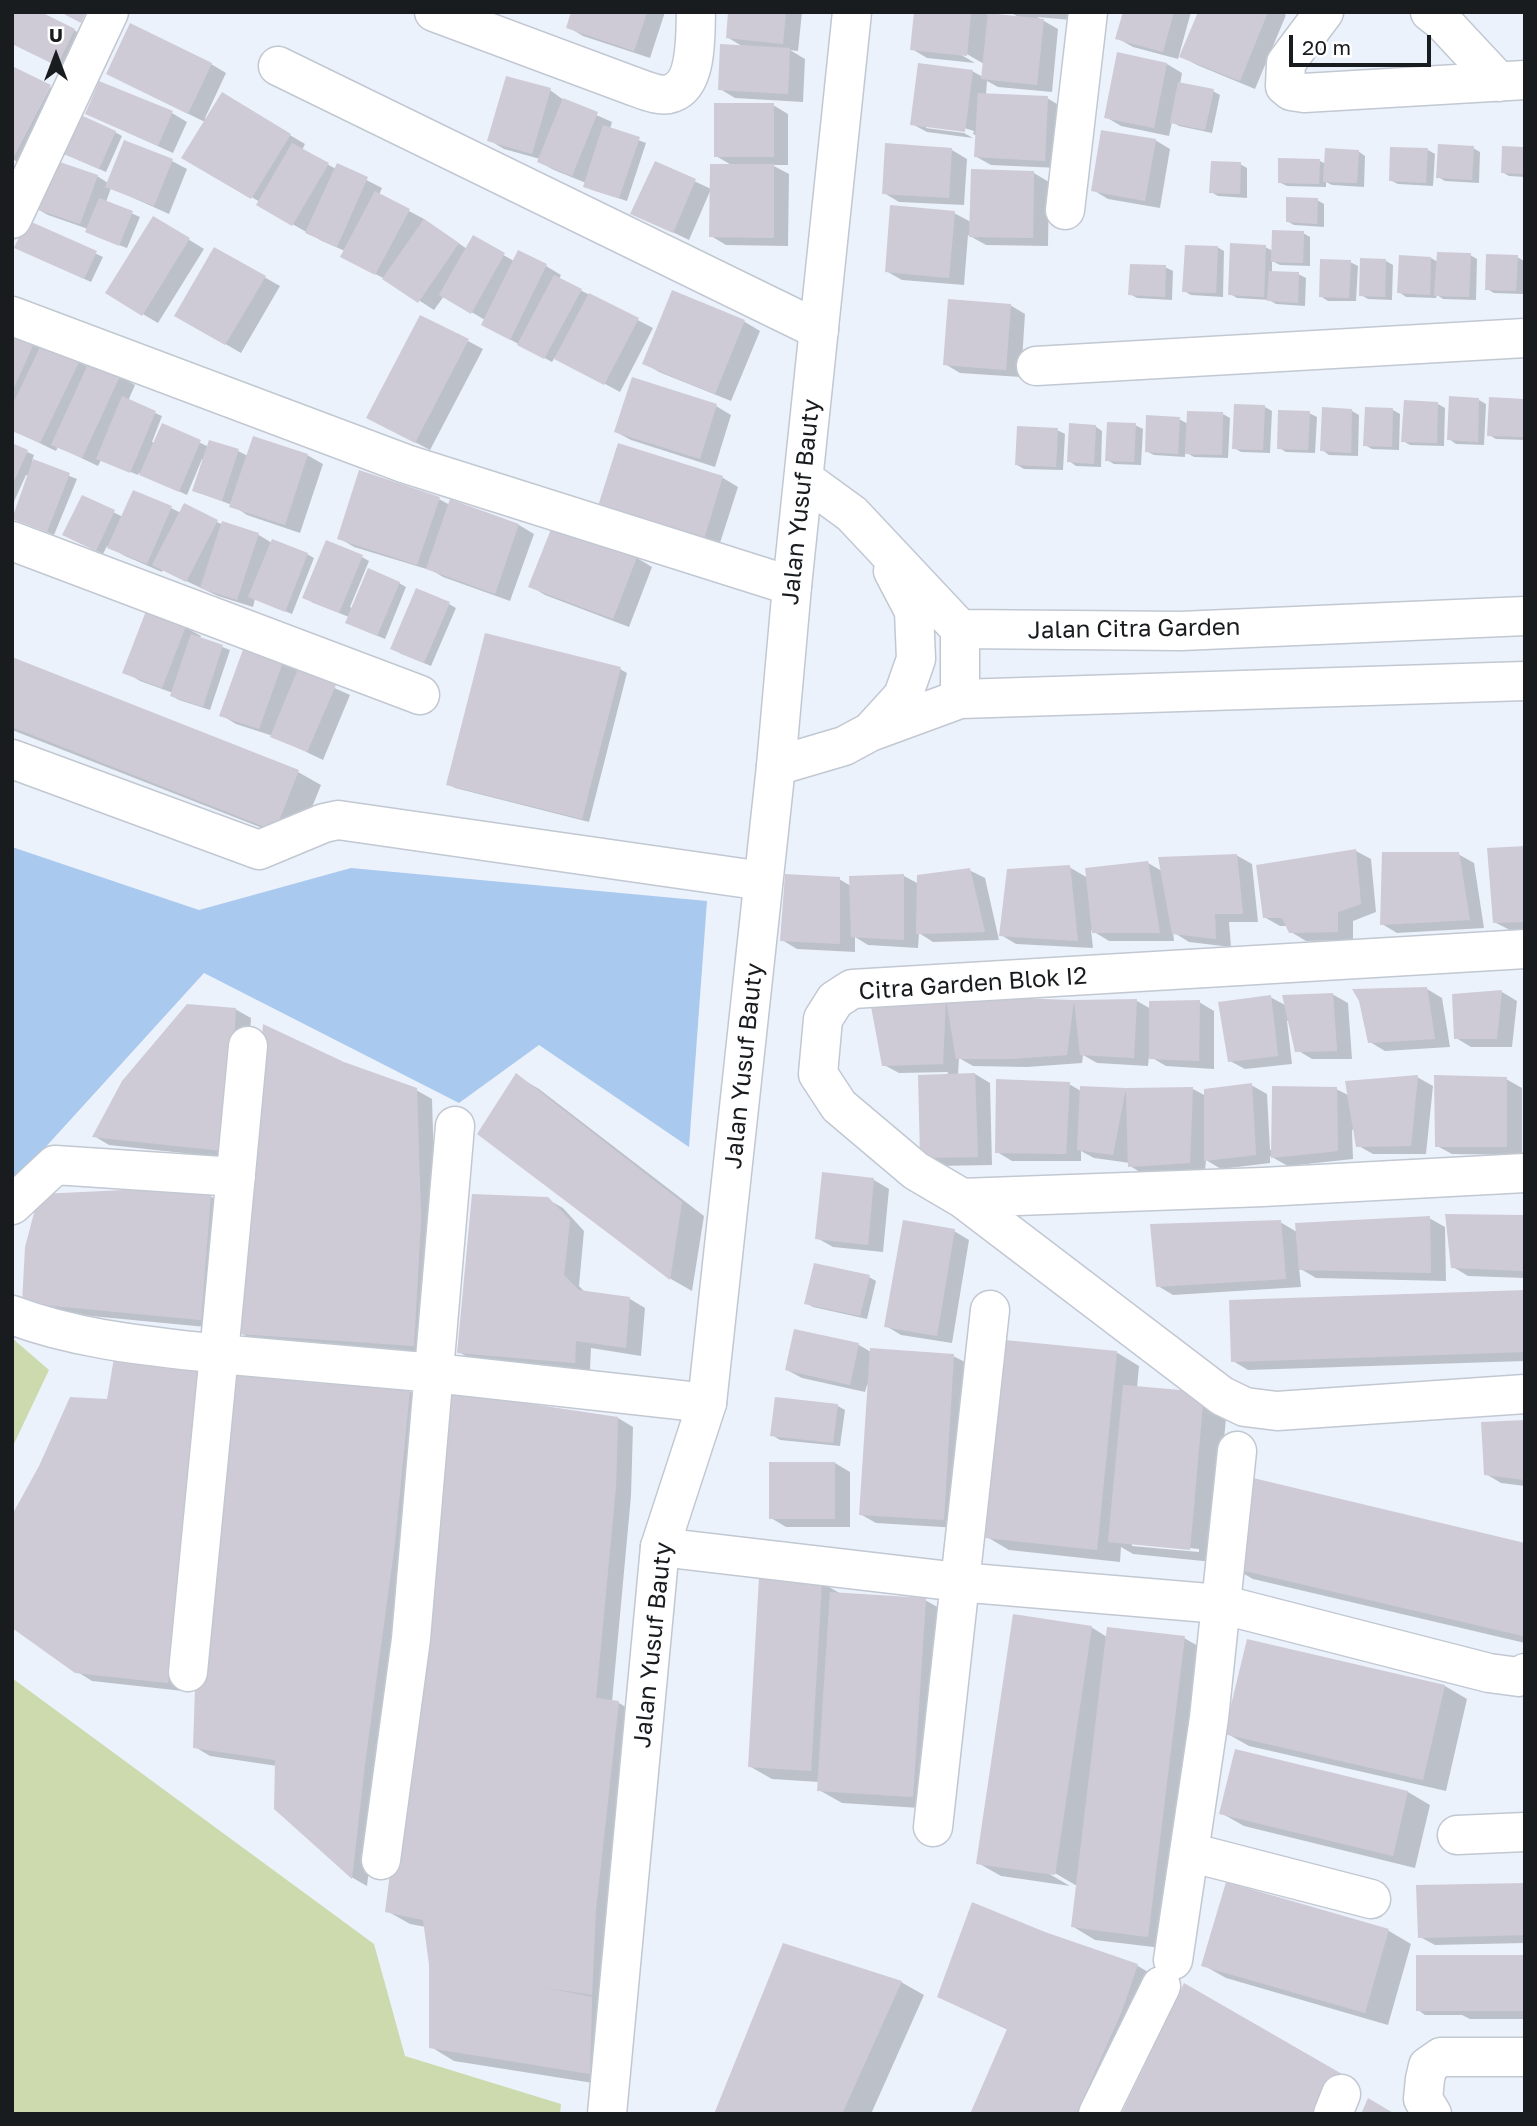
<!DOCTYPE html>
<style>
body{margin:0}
#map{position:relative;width:1537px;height:2126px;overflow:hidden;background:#ecf2fc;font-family:"Golos Text",sans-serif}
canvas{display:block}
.frame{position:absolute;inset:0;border:14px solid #191c1f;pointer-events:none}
.north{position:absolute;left:21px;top:21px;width:70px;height:70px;-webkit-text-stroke:5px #fff;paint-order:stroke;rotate:0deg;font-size:19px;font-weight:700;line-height:28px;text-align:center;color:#191c1f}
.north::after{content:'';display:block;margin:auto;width:24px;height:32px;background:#191c1f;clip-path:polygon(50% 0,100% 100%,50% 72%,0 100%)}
.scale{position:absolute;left:1289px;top:35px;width:142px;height:32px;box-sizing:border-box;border:4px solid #191c1f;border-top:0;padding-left:9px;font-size:21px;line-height:24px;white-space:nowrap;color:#191c1f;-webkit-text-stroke:5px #fff;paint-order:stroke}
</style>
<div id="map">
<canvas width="1537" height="2126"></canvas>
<div class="frame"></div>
<div class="north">U</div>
<div class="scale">20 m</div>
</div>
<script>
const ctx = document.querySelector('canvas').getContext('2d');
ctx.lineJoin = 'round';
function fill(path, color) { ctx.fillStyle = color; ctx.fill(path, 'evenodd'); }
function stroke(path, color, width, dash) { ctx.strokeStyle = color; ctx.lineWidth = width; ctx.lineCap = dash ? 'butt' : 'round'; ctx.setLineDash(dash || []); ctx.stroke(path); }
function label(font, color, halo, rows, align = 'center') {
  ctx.font = font + ' "Golos Text",sans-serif'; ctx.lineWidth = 5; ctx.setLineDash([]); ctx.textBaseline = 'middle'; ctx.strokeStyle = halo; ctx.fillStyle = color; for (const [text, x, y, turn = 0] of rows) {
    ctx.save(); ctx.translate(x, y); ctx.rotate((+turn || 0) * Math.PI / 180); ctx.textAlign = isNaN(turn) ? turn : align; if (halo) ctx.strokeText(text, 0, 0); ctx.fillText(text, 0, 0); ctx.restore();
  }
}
fill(new Path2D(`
 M12,1338l37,32 -37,78z
 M12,1678l362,266 31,112 156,48 -1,10h-548z`), '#ccdaad');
fill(new Path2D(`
 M12,847l187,63 152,-42 356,33 -18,246 -150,-102 -80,58 -255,-130 -192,211z`), '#aac9ef');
fill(new Path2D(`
 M573,12h92l-15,46 -67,-22 -15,-9z
 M730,12h72l-4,39 -8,-1 15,9 -2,43 -68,-4 -15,-9 25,-41 -18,-11z
 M916,12h68l4,3 32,3 -10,-6h62l-1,8 -34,-3 21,12 -6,63 -54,-5 -11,-6 -1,14 61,3 15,9 -3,61 -68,-3 -16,-9 2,-20 -4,-2 1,-3 -16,-5 -32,-1v3l38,5 9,5 -46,-6 -15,-8 60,-53 11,6 1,-13 -24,-14 -2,3 17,10 -48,-5 -15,-9z
 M1125,12h66l-13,47 -45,-12 -16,-9z
 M1199,12h82l5,3 -31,74 -58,-24 -17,-9z
 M74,30l15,9 -16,34 -61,-30z
 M211,64l15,9 -21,45 2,1 15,-24 83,49 -3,6 34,19 1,-4 45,23 -3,7 45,24 43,30 6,-11 41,23 32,5 15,9 -2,4 94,49 -33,64 -65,-35 -3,5 -54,-29 -13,-13 -41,-24 -10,14 -47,-30 -29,-15 -13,-14 -23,-10 -63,-36 1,-3 -76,-45 21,-35 -82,-40z
 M1167,64l15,9 -2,11 33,7 7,4 -8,38 -33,-7 -7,-4 -3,14 -48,-10 -15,-9z
 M50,87l15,9 -37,71 -16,-8z
 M550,90l15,11 47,21 -2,7 36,14 -19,58 -35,-11 -7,-4 1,-3 -32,-13 -15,-8 1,-3 -36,-10 -15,-9z
 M773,105l15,9v51h-16l17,9 -1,72 -62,-1 -15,-9 22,-70 -17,-10z
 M172,113l15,9 -14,31 -86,-39z
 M115,132l7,4 -16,36 -42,-18z
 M1155,140l15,9 -10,59 -52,-9 -15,-9z
 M1473,148l7,4 -1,31 -34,-2 -7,-4z
 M1525,148v29l-16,-1 -7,-4z
 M952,150l15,9 -3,46 -65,-3 -15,-9z
 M1428,150l7,4 -2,32 -35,-2 -8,-4z
 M1358,151l7,5 -1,31 -32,-2 -6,-3v5l-39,-1 -8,-4 41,-21 6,3z
 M172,161l15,8 -18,45 -58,-26 -5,14 34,15 -13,31 -32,-12 -7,-7 -40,-14 -16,-9 65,-30 11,7z
 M656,163l55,26 -22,51 -56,-27z
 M1240,164l7,4v30l-29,-2 -7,-4z
 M1034,173l15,9 -1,64 -62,-1 -18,-10 -4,50 -62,-5 -16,-9 68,-58 17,9z
 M1317,200l7,4v23l-30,-2 -7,-4z
 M154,218l50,31 -46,74 -51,-30z
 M28,222l75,35 -12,25 -67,-31z
 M1303,233l7,4v29l-30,-1 -8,-4v12l26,1 8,4 -1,28 -29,-2 -7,-4 -32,-2 -7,-4 35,-47 8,4z
 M1217,247l7,4 -1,46 -32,-2 -7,-4z
 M215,249l65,37 -39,67 -64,-37z
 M1470,255l7,4 -1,41 -33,-1 -6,-4 -1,3 -30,-1 -7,-5 32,-34 7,4z
 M1517,257l7,4 -1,33 -29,-1 -7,-4z
 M1386,261l7,4 -1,35 -24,-1 -7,-4z
 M1350,262l8,4 -2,35h-28l-8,-5z
 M1165,267l8,4 -1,29 -35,-2 -7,-4z
 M673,293l72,29 15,9 -29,70 -72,-29 -15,-9z
 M1010,305l15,9 -4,63 -61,-4 -15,-9z
 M12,333l77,34 31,9 15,9 -7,16 34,15 -10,26 3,1 8,-18 46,22 29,4 10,5 59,-1 16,9 -23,69 -53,-18 -15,-10 -37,-14 9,-31 -2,-1 -15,36 -48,-22 -1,2 -37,-15 -3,6 -40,-19 -2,4 -44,-21z
 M468,341l15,8 -53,101 -46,-24z
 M1479,400l7,4 -2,41 -28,-1 -7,-5z
 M1525,401v39l-29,-1 -7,-4z
 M1438,404l7,4 -1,38 -34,-1 -7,-4z
 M716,406l15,9 -16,52 -84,-27 -15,-8z
 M1265,407l7,4 -2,42 -29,-1 -7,-4z
 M1393,410l7,4 -1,36 -27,-1 -7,-4z
 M1352,411l7,4 -1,41 -29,-1 -7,-5z
 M1309,413l8,4 -2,36 -29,-1 -7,-4z
 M1223,414l7,4 -2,40 -34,-1 -9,-5v5l-31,-2 -8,-4 33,-32 9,5z
 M1135,425l8,4 -2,36 -27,-1 -7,-4z
 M1095,426l7,5 -1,36 -25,-1 -7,-5z
 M1057,430l8,4 -2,36 -39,-1 -7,-4z
 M12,445l22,10 -2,6 45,18 -23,56 -34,-14 9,-45 -3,-1 -14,31z
 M620,446l103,32 15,9 -19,59 -104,-32z
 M83,497l40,20 48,-9 10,5 4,-7 38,19v-2l36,12 13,8 35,11 7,4 -22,56 -37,-15 -2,8 -35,-11 -55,-26 -1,2 -37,-16 -18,-10 -4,8 -31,-15z
 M439,499l11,6 69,20 15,9 -24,67 -67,-24 -10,-6 -79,-24 -15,-9z
 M554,527l83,31 15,9 -23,60 -84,-32 -15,-9z
 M362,557l7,4 -19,46 3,2 46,-26 7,4 -21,52 -31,-13 -5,-9 -38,-15z
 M449,604l7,4 -25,58 -32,-13z
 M185,627l16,9 -1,2 30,12 -20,60 -31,-10 -7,-4 1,-3 -33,-12 -15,-9z
 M247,644l52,22 -2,5 53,24 -27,65 -50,-24 -37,-12 -15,-9z
 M12,659l286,113 23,13 -23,57 -286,-112z
 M620,669l7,4 -38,149 -134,-34 -7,-4z
 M1525,848v82h-15l-16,-8z
 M1356,851l15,8 5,53 -23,9v19l-47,1 -15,-9 -3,-6h-8l-16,-9z
 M1458,854l16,9 10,65 -87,5 -15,-9z
 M1236,855l16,9 6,58h-29l2,25 -42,-5 -16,-10 1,9h-65l-18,-11 2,18 -77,-4 -15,-9 68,-68 19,11 60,-15 14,8z
 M969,870l16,8 14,62 -66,2 -14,-9 -1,15 -50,-3 -13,-8v15l-58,-3 -15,-9 57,-61 12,7 53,-10 15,8z
 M1427,989l15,9 8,49 -65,4 -15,-9 -10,-41z
 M1502,992l15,9 -5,46h-41l-15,-9z
 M1332,994l16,9 4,56h-40l-15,-9 -7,-30 -3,1 5,43 -47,5 -15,-8 40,-64 17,9z
 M946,1001h191l14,8 48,-7 15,9v58l-48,-3 -17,-10 -1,10 -51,-3 -14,-8 -1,8 -55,4 -54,-1 -14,-8 -1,17 17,-1 15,9 2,82 -55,1 -15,-9 26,-85 -49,1 -15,-8z
 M235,1009l16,9 -5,81 -8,60 -129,-14 -15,-9z
 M344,1063l72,27 16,9 4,129 -7,126 -173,-12 -15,-9z
 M517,1076l22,13 165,127 -12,75 -21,-12 -192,-145z
 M1417,1077l16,9 -7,68h-53l-16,-9 -2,-16 -3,1 1,29 -65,7 -18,-10v7l-49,6 -15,-9 -1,11 -60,4 -15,-9v-3l-36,-5 -13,-7v10h-69l-15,-9 72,-68 12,7 1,-3 44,2 2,3 65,-4 13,7 45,-11 16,9 3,56h2l64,-61 14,7z
 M1506,1079l16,9v67l-70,-1 -15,-8z
 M824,1174l50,6 15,9 -6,63 -50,-5 -16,-9z
 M210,1196l15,9 -9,123 -177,-17 -15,-9z
 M547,1199l16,9 21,23 -5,55 7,7 44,6 15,9 -4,48 -50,-8 -1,22 -116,-9 -15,-9z
 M1525,1216v62l-57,-2 -15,-9z
 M1429,1218l16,9 1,54 -130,-3 -17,-10 2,19 -128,8 -15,-9 122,-64 17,10z
 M954,1231l15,9 -17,103 -51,-8 -15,-9z
 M869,1277l7,4 -9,38 -54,-12 -7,-4z
 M1525,1292v69l-277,9 -15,-9z
 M795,1331l64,14 12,7 82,4 16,8 -10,164 -83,-5 -16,-9 9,-129h-2l-2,7 -63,-14 -15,-8z
 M1116,1352l23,14 -2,22 90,19 -14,155 -80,-8 -12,-7 -1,15 -111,-12 -22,-13zM1132,1542l67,7v3l-67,-6z
 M217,1378l-34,313 -91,-10 -16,-10z
 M314,1385l95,6 16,9 -58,486 -14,-8 -78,-70 2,-42 -67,-10 -15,-9z
 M838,1406l7,4 -5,36 -60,-6 -8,-5z
 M618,1418l15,9 -2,69 -19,206 7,1 15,9 -27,290 -11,-1 18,10 -2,75 -158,-25 -23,-14 -1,-82 -4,-38 -16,-3 -23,-13z
 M1525,1422v64l-24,-3 -15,-9z
 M835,1463l15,9v55h-64l-15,-9z
 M1525,1544v99l-272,-64 -23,-13z
 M822,1583l21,12 82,5 23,13 -13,196 -93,-6 -23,-13v-8l-47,-3 -23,-13z
 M1091,1627l16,10 77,1 23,13 -37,298 -75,-9 -23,-14 5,-40 -29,-17 -2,3 24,14 -69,-10 -23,-13z
 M1248,1641l197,45 22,13 -21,92 -197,-45 -23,-13z
 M1236,1751l172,41 22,13 -15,63 -171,-42 -23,-13z
 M1227,1884l162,47 22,13 -23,81 -162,-47 -23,-13z
 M1525,1885v58l-90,2 -15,-8z
 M1045,1934l93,32 15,9 -58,139h-124l37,-84 -69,-33z
 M1525,1957v62h-55l-8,-4h-37l-7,-5z
 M901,1982l23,13 -53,119h-155z`), '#0003');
fill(new Path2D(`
 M12,12h29l34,17 -18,37 -45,-22z
 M60,12h26l-5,11z
 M571,12h76l-13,39 -68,-23z
 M728,12h58l-3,32 -57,-6z
 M914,12h57l-4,44 -57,-6z
 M1123,12h51l-11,40 -48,-13z
 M1198,12h70l-28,69 -61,-24z
 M988,13l56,6 -7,66 -56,-6z
 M130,23l82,40 -24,51 -82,-40z
 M720,44l70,4 -2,46 -70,-4z
 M1117,52l50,11 -13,65 -50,-10z
 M918,63l55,7 -8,62 -55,-7z
 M12,66l39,19 -39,75z
 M506,76l45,12 -19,66 -45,-13z
 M99,81l74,30 -15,35 -73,-32z
 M1178,82l36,7 -9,41 -35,-7z
 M222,92l69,42 -40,65 -70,-41z
 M978,93l70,3 -3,65 -71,-4z
 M563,98l35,14 -26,64 -35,-14z
 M714,103h60v54h-60z
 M72,111l44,20 -17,38 -44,-19z
 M603,125l37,12 -21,61 -36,-11z
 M1101,130l55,9 -11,62 -54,-10z
 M124,140l49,19 -19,47 -49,-19z
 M292,143l37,20 -37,63 -36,-21z
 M885,143l67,5 -3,50 -67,-4z
 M1438,144l36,2 -2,34 -36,-2z
 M1502,146l23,1v27l-24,-1z
 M1390,147l38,1 -2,35 -37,-2z
 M1325,148l34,2 -2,33 -34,-1z
 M48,158l50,17 -18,49 -50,-17z
 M1278,158l42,1 -1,25 -41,-1z
 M655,161l41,18 -23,54 -43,-19z
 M1211,161l30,1 -1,32 -31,-1z
 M337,163l31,14 -31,70 -32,-14z
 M710,164h64v74l-65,-1z
 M971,169l63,2 -1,67 -64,-1z
 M375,191l35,18 -35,66 -35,-18z
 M1286,197l32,1 -1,26 -31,-2z
 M99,198l34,13 -14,35 -34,-14z
 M890,205l65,6 -6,67 -64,-6z
 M153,216l37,22 -48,78 -37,-23z
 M424,219l35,24 -41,60 -36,-24z
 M27,220l70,31 -13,28 -70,-31z
 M1272,230l32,1 -1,32 -32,-1z
 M473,235l32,18 -34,61 -32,-19z
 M1230,243l36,2 -2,52 -36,-2z
 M1185,245l33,1 -2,47 -34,-1z
 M214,247l52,29 -41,69 -51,-29z
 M518,250l29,14 -37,76 -29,-15z
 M1437,252l34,1 -2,44 -35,-1z
 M1486,254l32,1 -2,36 -31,-1z
 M1399,255l32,2 -1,38 -33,-2z
 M1360,258l26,1 -1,38 -26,-1z
 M1320,259l31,1 -2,38 -30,-1z
 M1130,264l36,1 -1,32 -37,-2z
 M1269,271l30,1 -1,31 -31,-2z
 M554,275l28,14 -38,70 -27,-14z
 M672,290l73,30 -30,74 -73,-30z
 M589,293l50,25 -35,67 -50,-26z
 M948,299l63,5 -5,66 -63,-5z
 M420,315l49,24 -54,104 -49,-25z
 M12,331l23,10 -23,51z
 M42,343l38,17 -40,83 -28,-12v-25z
 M90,360l31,14 -39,84 -31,-13z
 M632,377l85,27 -17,55 -86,-27z
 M122,396l34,15 -26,62 -34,-14z
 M1449,396l30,2 -1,44 -31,-2z
 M1489,397l36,2v38l-38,-1z
 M1404,400l34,2 -1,41 -36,-1z
 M1234,404l31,1 -2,45 -31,-1z
 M1322,407l30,2 -1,44 -31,-2z
 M1365,407l28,1 -1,39 -29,-1z
 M1278,410l32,1 -2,39 -31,-1z
 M1187,411l36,1 -1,43 -37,-1z
 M1146,415l34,2 -2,37 -33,-2z
 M1107,422l29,1 -2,39 -29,-1z
 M162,423l39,17 -22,52 -40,-17z
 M1069,423l27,2 -2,39 -27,-2z
 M1017,426l41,2 -2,39 -41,-2z
 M253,436l55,18 -23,71 -56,-18z
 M209,440l30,9 -17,52 -30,-10z
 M12,443l16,7 -16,36z
 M618,443l105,33 -19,63 -106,-33z
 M33,459l37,14 -23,59 -35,-13z
 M359,470l81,27 -23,68 -80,-26z
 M133,490l39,16 -25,58 -40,-16z
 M82,495l33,15 -19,41 -34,-16z
 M450,499l69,25 -24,70 -69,-25z
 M184,503l34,17 -32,62 -34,-17z
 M222,521l37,12 -22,67 -37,-12z
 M553,524l84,33 -24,62 -85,-32z
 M272,539l36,14 -23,59 -37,-15z
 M326,540l37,15 -24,58 -37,-15z
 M368,568l32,14 -23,54 -32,-13z
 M416,588l34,14 -26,61 -34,-14z
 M146,611l40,15 -24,62 -40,-15z
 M485,633l136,34 -39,152 -136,-34z
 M191,634l32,11 -20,62 -33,-11z
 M246,641l39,15 -26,73 -40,-13z
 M12,657l287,113 -24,61 -263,-104z
 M298,669l38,16 -29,67 -37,-15z
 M1525,846v76l-32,1 -6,-75z
 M1356,849l5,55 -23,8v20l-49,1 -7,-15h-19l-7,-53z
 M1382,852h77l11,68 -90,5z
 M1237,854l6,60h-28l1,25 -44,-5 -14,-77z
 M1148,861l12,72h-68l-7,-65z
 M1070,865l8,76 -79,-5 8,-67z
 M970,868l15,64 -69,2 1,-59z
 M785,874l55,3v67l-60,-3z
 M904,874v66l-53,-3 -2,-61z
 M1427,987l8,52 -67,4 -9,-42 -7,-12z
 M1502,990l-5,49h-43l-2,-45z
 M1333,993l4,58 -42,1 -13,-57z
 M1271,995l7,61 -50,6 -10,-60z
 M1013,998l61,2 63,-1 -3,59 -54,-3 -6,-55 -7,55 -57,4h-54l-10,-60z
 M946,999l-3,65 -61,2 -12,-65z
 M1200,1000l-1,61 -50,-2v-58z
 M187,1004l49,4 -5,82 -8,61 -131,-14 30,-56z
 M263,1024l81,38 73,26 4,131 -7,127 -175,-12z
 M516,1073l166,129 -12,78 -193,-146z
 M975,1073l3,84 -58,1 -2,-83z
 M1418,1075l-7,71 -55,1 -11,-66z
 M1434,1075l73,2v70h-72z
 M996,1079l74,3 -4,72 -71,-1z
 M1252,1083l4,72 -52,6v-72z
 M1080,1086l46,2 67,-1 -3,76 -62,4 -2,-79 -13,67 -36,-5z
 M1272,1086l65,1 1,64 -67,7z
 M822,1172l52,6 -6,67 -53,-6z
 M125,1190l86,4 -10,126 -179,-17 3,-56 14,-53z
 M472,1194l76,3 22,23 -6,55 15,15 51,7 -4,51 -50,-7 -1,22 -118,-10z
 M1445,1214l80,1v56l-74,-3z
 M1430,1216l1,57 -132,-3 -4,-47z
 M903,1220l52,9 -18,107 -53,-9z
 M1281,1220l5,59 -130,8 -6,-63z
 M814,1263l56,12 -10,41 -56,-12z
 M1525,1290v62l-294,10 -2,-62z
 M794,1329l65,14 -9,42 -65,-15z
 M1005,1340l112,11 -20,199 -112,-12z
 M870,1348l84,6 -10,166 -85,-5z
 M114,1358l88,9 -34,316 -93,-10 -63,-45v-113l27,-49 31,-69 37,2z
 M231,1374l83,9 96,6 -15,153 -30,222 -13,115 -78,-70 1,-49 -82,-12 2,-60z
 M1123,1385l81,7 -14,158 -82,-8z
 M451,1392l167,25 -2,69 -20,212 23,3 -23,208 -4,86 -50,-8 50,10 -2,77 -161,-26v-83l-6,-45 -38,-8z
 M775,1397l63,7 -5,39 -63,-7z
 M1525,1420v60l-41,-5 -3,-53z
 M769,1462h66v57h-66z
 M1249,1477l276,66v84l-2,9 -295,-69z
 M759,1577l63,4 -11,190 -63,-4z
 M830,1592l96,6 -13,199 -96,-6z
 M1013,1614l79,12 -37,249 -79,-11z
 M1107,1627l78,9 -37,301 -77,-10z
 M1247,1639l198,46 -22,95 -199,-46z
 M1235,1749l173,42 -15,65 -174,-42z
 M1226,1882l163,47 -24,84 -164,-47z
 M1525,1883v52l-107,3 -2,-53z
 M972,1902l73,30 93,32 -16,47 -46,103h-106l37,-85 -70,-32z
 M783,1943l119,38 -60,133h-128z
 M1416,1955h109v56h-109z
 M1184,1983l158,91 -18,40h-203z
 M1368,2098l27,16h-34z`), '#cfcbd6');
const minor = new Path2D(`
 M434,12l196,73c12,4 30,13 42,8 26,-9 23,-58 24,-81
 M1324,12l-38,51 -1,23 6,5 13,2 221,-13
 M1430,12l13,10 56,60
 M278,66l541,264
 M1065,210l23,-198
 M12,219l97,-207
 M12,316l394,148 386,122
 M1036,366l489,-28
 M804,479l48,35 108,115 221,2 344,-15
 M12,541l408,154
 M960,629v70
 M872,730l31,-34 13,-37 -2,-48 -21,-40
 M12,759l247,91 65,-27 14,-3 425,61
 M776,766l68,-20 26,-14 90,-33 565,-18
 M1525,949l-673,40 -17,11 -12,19 -5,55 21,32 77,65 46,27 301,-11 262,-14
 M248,1046l-29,308 216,19 272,30
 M962,1198l260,198 23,11 32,4 248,-17
 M12,1205l43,-40 181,12
 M12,1315c66,25 137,31 207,39l-31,318
 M660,1547l299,35 261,22 269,69 30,4 6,-4
 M933,1827l57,-517
 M1457,1835l68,-3
 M1189,1852l182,47
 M381,1860l30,-221 44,-513
 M1173,1960l36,-242 28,-267
 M1098,2114l63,-128
 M1333,2114l8,-20
 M1432,2114l-9,-15 2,-20 3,-13 13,-9h84`);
const tertiary = new Path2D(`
 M607,2114l53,-567 47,-144 69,-637 16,-180 60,-574`);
stroke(minor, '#c2c8d2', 41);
stroke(tertiary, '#c2c8d2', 41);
stroke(minor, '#fff', 38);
stroke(tertiary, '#fff', 38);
label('24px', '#191c1f', '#fff', [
 ["Jalan Yusuf Bauty",801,502,-84],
 ["Jalan Citra Garden",1134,629,-1],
 ["Citra Garden Blok I2",973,984,-4],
 ["Jalan Yusuf Bauty",744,1066,-84],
 ["Jalan Yusuf Bauty",653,1645,-84]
]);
</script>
